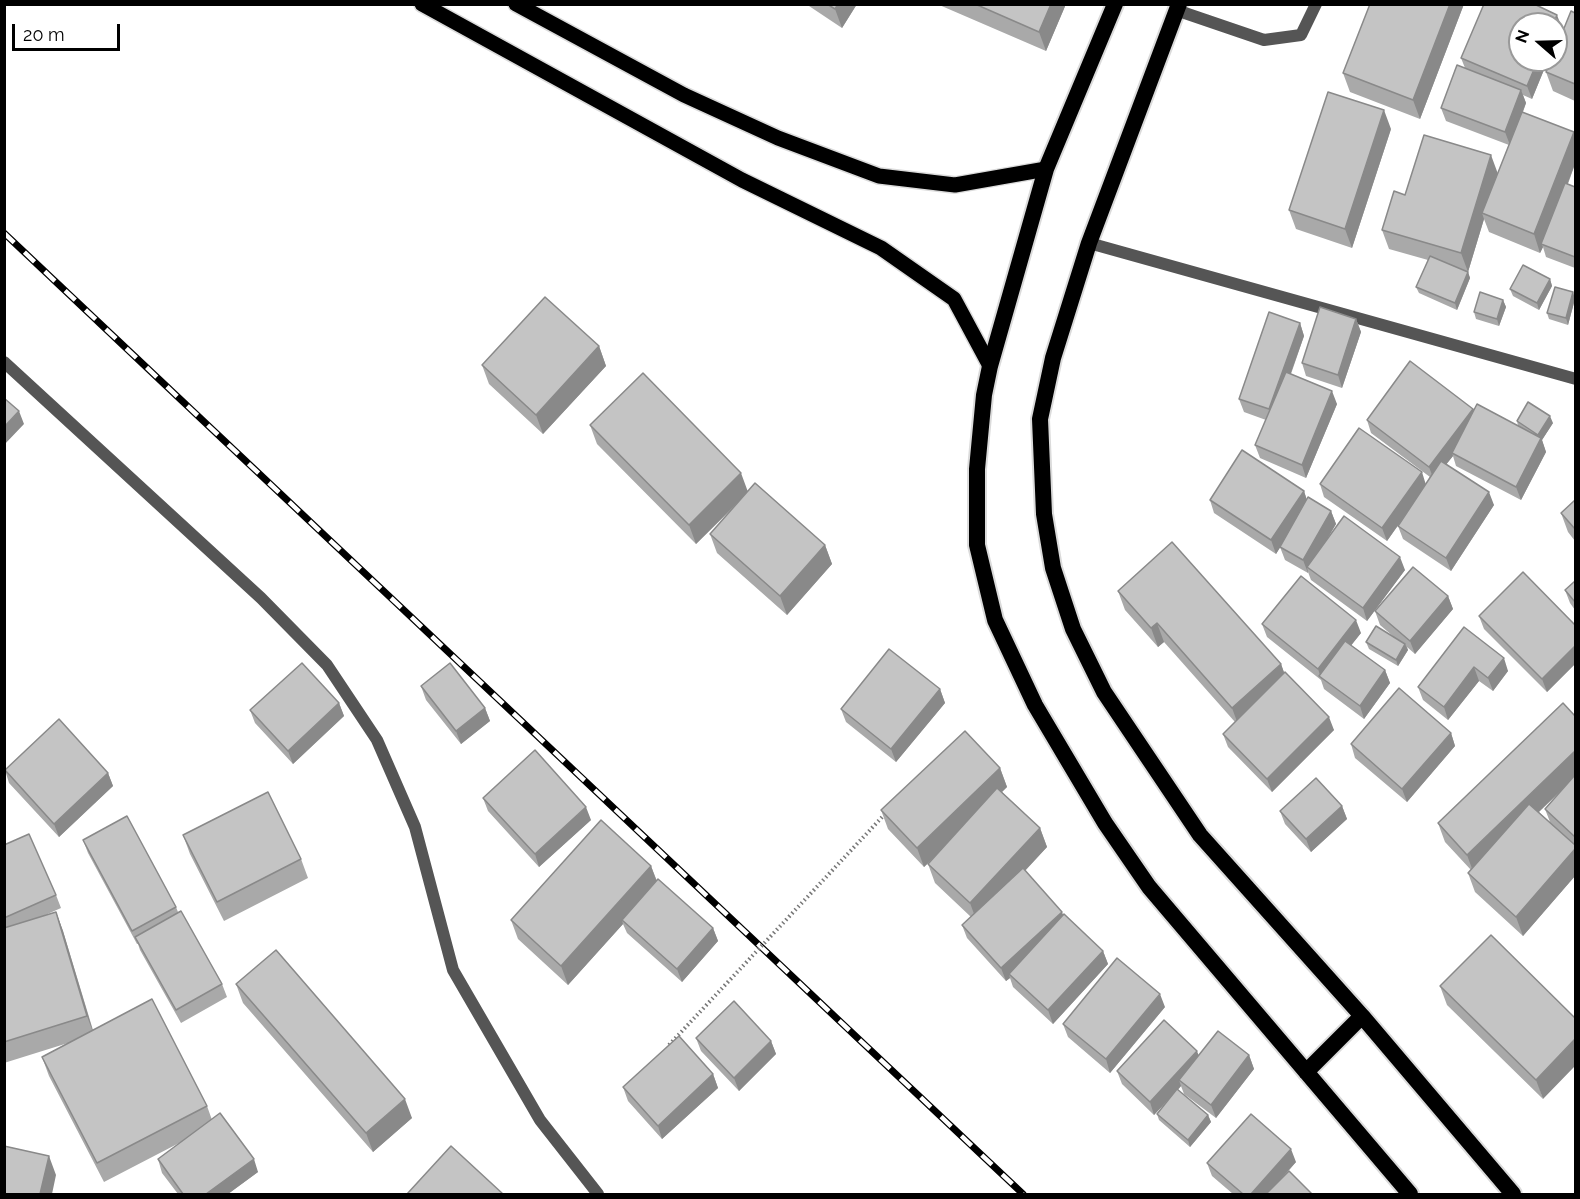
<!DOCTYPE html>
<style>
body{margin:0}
#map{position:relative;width:1580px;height:1199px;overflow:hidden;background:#fff;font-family:Raleway,sans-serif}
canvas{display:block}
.frame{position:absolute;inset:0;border:6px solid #000;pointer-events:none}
.north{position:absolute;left:1508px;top:12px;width:60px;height:60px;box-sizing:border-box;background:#fff;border:2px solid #999;border-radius:50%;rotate:290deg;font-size:16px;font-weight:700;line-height:24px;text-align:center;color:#000}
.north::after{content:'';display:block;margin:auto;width:21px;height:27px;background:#000;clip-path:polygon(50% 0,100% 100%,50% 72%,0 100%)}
.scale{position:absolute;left:12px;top:24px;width:108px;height:27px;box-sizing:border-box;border:3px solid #000;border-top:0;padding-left:8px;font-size:18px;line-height:21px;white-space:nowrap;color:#000;-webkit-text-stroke:4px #fff;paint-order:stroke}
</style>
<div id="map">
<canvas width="1580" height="1199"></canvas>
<div class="frame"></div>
<div class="north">N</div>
<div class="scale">20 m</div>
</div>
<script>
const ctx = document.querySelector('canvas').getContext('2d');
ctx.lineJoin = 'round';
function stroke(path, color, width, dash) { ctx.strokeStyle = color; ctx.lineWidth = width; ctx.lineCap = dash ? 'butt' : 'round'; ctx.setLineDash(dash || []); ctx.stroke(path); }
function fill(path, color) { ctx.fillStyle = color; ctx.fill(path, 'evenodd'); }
const primary = new Path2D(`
 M422,4l320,176 139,68 73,51 36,67
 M516,4l168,91 94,43 101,38 76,9 91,-16`);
const trunk = new Path2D(`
 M1115,4l-69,165 -56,197 -6,29 -7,74v76l18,75 40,85 70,118 44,64 261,307
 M1179,4l-90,239 -36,115 -13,61 4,95 9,54 20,61 31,63 96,143 162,181 151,178
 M1306,1072l56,-56`);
stroke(primary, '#dbdbdb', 18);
stroke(trunk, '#dbdbdb', 20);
stroke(new Path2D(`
 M1176,10l88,30 37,-5 15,-31
 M1089,243l487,136
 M4,362l257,236 66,67 50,75 38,87 38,143 87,150 58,74`), '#555', 12);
stroke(primary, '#000', 15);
stroke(trunk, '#000', 16);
const rail = new Path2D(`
 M4,233l1019,961`);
stroke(rail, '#000', 7);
stroke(rail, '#fff', 4.5, [14]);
stroke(new Path2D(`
 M669,1045l216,-231`), '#777', 4, [1.5, 3]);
fill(new Path2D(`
 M806,4h51l-15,24z
 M937,4h129l-20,47z
 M1370,4h94l-44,115 -70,-27 -7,-19z
 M1575,13v88l-22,-10 -7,-19z
 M1562,28l-42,32h28l-16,39 -9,-4 3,8 -3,9 52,52 -7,20 7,3v81l-29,-11 -3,-10 -3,6 -51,-21 -5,-13 -16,53 2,6 -13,32 -38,-17 -3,-6 12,-27 -39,-11 -7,-19 23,-35 93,-21 11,-29 -63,-24 -5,-13 24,-40 -4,-10z
 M1391,129l-39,119 -56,-19 -7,-19z
 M1550,279l2,7 -13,24 -26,-14 -3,-7z
 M1573,292l2,7 -7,26 -19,-6 -2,-6z
 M1503,300l3,7 -7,19 -23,-7 -2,-7z
 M1356,319l5,13 -19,56 -36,-12 -4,-13z
 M1300,323l4,13 -13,38 46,30 -31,74 -46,-20 -5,-13 11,-25 -22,-8 -5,-13z
 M599,346l7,20 -63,68 -54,-50 -7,-19z
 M1474,410l44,16 -1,-5 36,2 -11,17 4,12 -25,48 -65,-34 -3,-10 -7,8 48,41 -43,66 -48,-32 -5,-13 9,-13 -20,28 -63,-44 -4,-13h106l4,-7 -59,-44 -4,-13z
 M590,425l158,66 77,54 7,19 -45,51 -70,-62 -7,-19 27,-30 -41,40 -99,-100z
 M1304,491l3,9 24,11 5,13 -10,16 79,30 -38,51 -56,-41 -3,-8v1l-23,-13 -5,-13 -4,7 -62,-41 -4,-13z
 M1575,500v41l-7,-9 -7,-19z
 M1575,581v29l-5,-7 -5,-13z
 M1118,591l163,73 3,9 50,57 -62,62 -44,-45 -5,-13 12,-12 -71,-80 -6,5 -33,-37z
 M1448,596l5,13 -38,45 -8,-7 1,3 -10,16 -29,-17 -3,-7 28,-5 -14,-12 -5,-14z
 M1479,616l96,9v39l-28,28 -63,-63z
 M1262,624l99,9 -10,12 34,25 5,13 -26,36 -40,-30 -3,-9 -54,-43z
 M1464,627l44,44 -15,20 -14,-10 -31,39 -25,-20 -5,-13z
 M421,686l64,22 5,13 -29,23 -35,-44z
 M940,689l5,14 -49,59 -50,-40 -5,-13z
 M339,703l5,13 -51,48 -38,-41 -5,-13z
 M1575,716v160l-52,60 -48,-44 -7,-19 3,-3 -26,-28 -7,-19zM1564,788l-19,21 5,13 -11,-10z
 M1451,733l4,13 -48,56 -52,-44 -4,-14z
 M1000,768l7,19 -5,5 38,36 7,19 -22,24 38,44 40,36 5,13 -55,60 -40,-37 -3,-9 -4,3 -39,-43 -5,-13 9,-8 -36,-34 -7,-19 5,-6 -9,9 -36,-38 -7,-19z
 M5,770l103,3 5,13 -54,51 -50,-54z
 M483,798l108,22 -52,47 -51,-56z
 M1342,806l5,13 -36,33 -26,-28 -5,-13z
 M183,835l118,24 7,19 -84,43 -34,-67z
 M83,840l93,67 2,5 44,72 5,13 -46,26 -41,-73 -2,-6h-1l-49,-91z
 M4,845l52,50 5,13 -18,8 13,-4 7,19 30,99 114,76 5,14 46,52 -30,22h-50l-16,-21 -4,-14 25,-18 -79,41 -55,-106 -7,-19 26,-14 -64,20z
 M651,866l6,15 56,47 5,13 -36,41 -55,-49 -4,-9 -55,61 -50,-46 -7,-19z
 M1491,935l52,164 -96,-94 -7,-19z
 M236,984l176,134 -39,34 -130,-149z
 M1165,1007l-55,66 -42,-36 -5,-13z
 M696,1038l75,3 5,13 -37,37 -38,-40z
 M1199,1055h50l5,14 -38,49 -32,-24 -3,-8 -3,4 30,25 3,7 -21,25 -31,-27 -2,-6 11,-14 -14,15 -32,-31 -5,-13z
 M713,1074l5,14 -56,51 -34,-38 -5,-14z
 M1296,1162l-17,20 33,12h-79l-21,-18 -5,-13z`), '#a9a9a9');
fill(new Path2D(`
 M838,4h19l-15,24 -7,-19z
 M1051,4h15l-20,47 -7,-19z
 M1450,4h14l-44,115 -7,-19z
 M1557,15l5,13 -6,14v-18h-3z
 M1538,60h10l-16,39 -5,-13z
 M1521,90l5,13 -16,42 -5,-13z
 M1384,110l7,19 -39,119 -7,-19z
 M1574,132l1,4v28l-31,81 -3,-1 2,3 -3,6 -6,-19z
 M1491,155l7,19 -16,39 2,6 -16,53 2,6 -13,32 -2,-7 13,-31 -7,-19z
 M1550,279l2,7 -13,24 -2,-7z
 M1573,292l2,7 -7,26 -2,-7z
 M1503,300l3,7 -7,19 -2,-7z
 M1356,319l5,13 -19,56 -4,-13z
 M1300,323l4,13 -31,87 -4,-14z
 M599,346l7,20 -63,68 -7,-19z
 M1332,391l5,13 -31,74 -4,-13z
 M1473,409l5,13 -26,31 1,3 -19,24 -5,-13z
 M19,411l5,13 -20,21v-18z
 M1550,416l3,7 -11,17 4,12 -25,48 -5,-13 24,-47 -2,-5z
 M1422,472l4,13 -39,56 -5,-13z
 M741,473l7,19 -52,52 -7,-19z
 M1304,491l4,13 -32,50 -5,-14z
 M1489,492l5,13 -43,66 -5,-13z
 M1331,511l5,13 -26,45 -3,-2 1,5v1l-5,-13z
 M825,545l7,19 -45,51 -7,-19z
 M1400,557l5,13 -38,51 -4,-13z
 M1448,596l5,13 -38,45 -5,-13z
 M1356,620l5,13 -37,47 -3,-2 -3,-9z
 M1157,623l7,19 -6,5 -7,-19z
 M1405,644l3,6 -10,16 -2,-6z
 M1575,646v18l-28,28 -5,-13z
 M1504,658l4,13 -15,20 -5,-13z
 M1281,664l7,19 -49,44 -7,-19z
 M1474,667l5,14 -31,39 -4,-13z
 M1385,670l5,13 -26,36 -4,-13z
 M940,689l5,14 -49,59 -5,-13z
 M339,703l5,13 -51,48 -5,-13z
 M485,708l5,13 -29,23 -5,-13z
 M1329,717l5,13 -62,62 -5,-13z
 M1451,733l4,13 -48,56 -5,-13z
 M1575,751v26l-101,97 -7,-19z
 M1000,768l7,19 -83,80 -7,-19z
 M108,773l5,13 -54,51 -5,-13z
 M1342,806l5,13 -36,33 -5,-13z
 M586,807l5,13 -52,47 -4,-13z
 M1040,828l7,19 -70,75 -7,-19z
 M1575,849v27l-52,60 -7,-19z
 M651,866l7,19 -36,35 1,4 -55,61 -7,-19z
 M56,912l7,19 31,104 -7,-19z
 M1062,912l5,13 -58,49 1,4 -4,3 -5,-13z
 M713,928l5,13 -36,41 -5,-13z
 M1103,951l5,13 -55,60 -5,-14z
 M1160,994l5,13 -55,66 -4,-14z
 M1575,1039v27l-32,33 -7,-19z
 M771,1041l5,13 -37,37 -5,-13z
 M1197,1051l5,13 -23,16 2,6 -27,29 -4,-13z
 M1249,1055l5,14 -38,49 -5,-13z
 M713,1074l5,14 -56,51 -4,-13z
 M405,1099l7,19 -39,34 -7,-19z
 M1208,1115l3,7 -21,25 -2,-7z
 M1291,1149l5,13 -29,32h-16z
 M49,1156l7,19 -4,19h-12z
 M254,1159l4,13 -30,22h-22z`), '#898989');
const building = new Path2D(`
 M827,4h11l-3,5z
 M975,4h76l-12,28z
 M1370,4h80l-37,96 -70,-27z
 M1484,4h50l23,11 -4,9h-33v36h18l-11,26 -66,-28z
 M1571,11l4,2v71l-29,-12 5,-12h5v-12z
 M1457,65l64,25 -16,42 -64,-24z
 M1328,92l56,18 -39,119 -56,-19z
 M1522,112l52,20 -40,102 -52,-21z
 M1424,135l67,20 -30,98 -79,-23 12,-39 11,4z
 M1565,183l10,4v70l-34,-13z
 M1430,256l38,16 -13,31 -39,-16z
 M1523,265l27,14 -13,24 -27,-14z
 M1555,287l18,5 -7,26 -19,-5z
 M1480,292l23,8 -6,19 -23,-7z
 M545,297l54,49 -63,69 -54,-50z
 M1320,307l36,12 -18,56 -36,-12z
 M1269,312l31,11 -31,86 -30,-10z
 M1410,361l63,48 -44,58 -62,-47z
 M1286,372l46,19 -30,74 -47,-20z
 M643,373l98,100 -52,52 -99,-100z
 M4,398l15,13 -15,16z
 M1528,402l22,14 -12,19 -21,-14z
 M1477,404l64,34 -25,49 -64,-34z
 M1359,428l63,44 -40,56 -62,-44z
 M1242,450l62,41 -33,49 -61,-40z
 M1441,461l48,31 -43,66 -48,-32z
 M755,483l70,62 -45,51 -70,-62z
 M1308,497l23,14 -28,49 -23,-13z
 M1575,500v29l-14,-16z
 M1344,516l56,41 -37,51 -56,-41z
 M1172,542l109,122 -49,44 -75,-85 -6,5 -33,-37z
 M1413,567l35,29 -38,45 -35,-30z
 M1523,572l52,53v21l-33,33 -63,-63z
 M1301,576l55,44 -38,49 -56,-45z
 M1575,581v21l-10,-12z
 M1376,626l29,18 -9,16 -30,-18z
 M1464,627l40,31 -16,20 -14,-11 -30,40 -26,-20z
 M1345,641l40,29 -25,36 -41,-30z
 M889,649l51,40 -49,60 -50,-40z
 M302,663l37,40 -51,48 -38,-41z
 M450,663l35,45 -29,23 -35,-45z
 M1285,672l44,45 -62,62 -44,-45z
 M1399,688l52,45 -49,56 -51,-45z
 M1563,703l12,13v35l-108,104 -29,-32z
 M59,719l49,54 -54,51 -49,-54z
 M965,731l35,37 -83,80 -36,-38z
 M535,750l51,57 -51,47 -52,-56z
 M1575,775v62l-30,-28z
 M1316,778l26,28 -36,33 -26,-28z
 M997,788l43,40 -70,75 -42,-39z
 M268,792l33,67 -84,43 -34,-67z
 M1529,804l46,41v4l-59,68 -48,-44z
 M127,816l49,91 -44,24 -49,-91z
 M601,820l50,46 -90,100 -50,-46z
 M29,834l27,61 -52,23v-73z
 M1023,868l39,44 -61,56 -39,-43z
 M658,879l55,49 -36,41 -55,-49z
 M181,911l41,73 -46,26 -41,-73z
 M56,912l31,104 -83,26v-114z
 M1064,914l39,37 -55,59 -39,-36z
 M1491,935l84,83v21l-39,41 -96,-94z
 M276,950l129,149 -39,34 -130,-149z
 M1117,958l43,36 -54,65 -43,-35z
 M152,999l55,107 -110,57 -55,-106z
 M734,1001l37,40 -37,37 -38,-40z
 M1164,1020l33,31 -47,51 -33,-31z
 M1218,1031l31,24 -38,50 -32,-25z
 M679,1036l34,38 -55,52 -35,-39z
 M1177,1089l31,26 -20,25 -31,-26z
 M220,1113l34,46 -48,35h-23l-25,-35z
 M1251,1114l40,35 -40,45h-8l-36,-31z
 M4,1146l45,10 -9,38h-36z
 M451,1146l52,48h-96z
 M1289,1171l23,23h-46z`);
fill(building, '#c4c4c4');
stroke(building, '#898989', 1.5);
</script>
